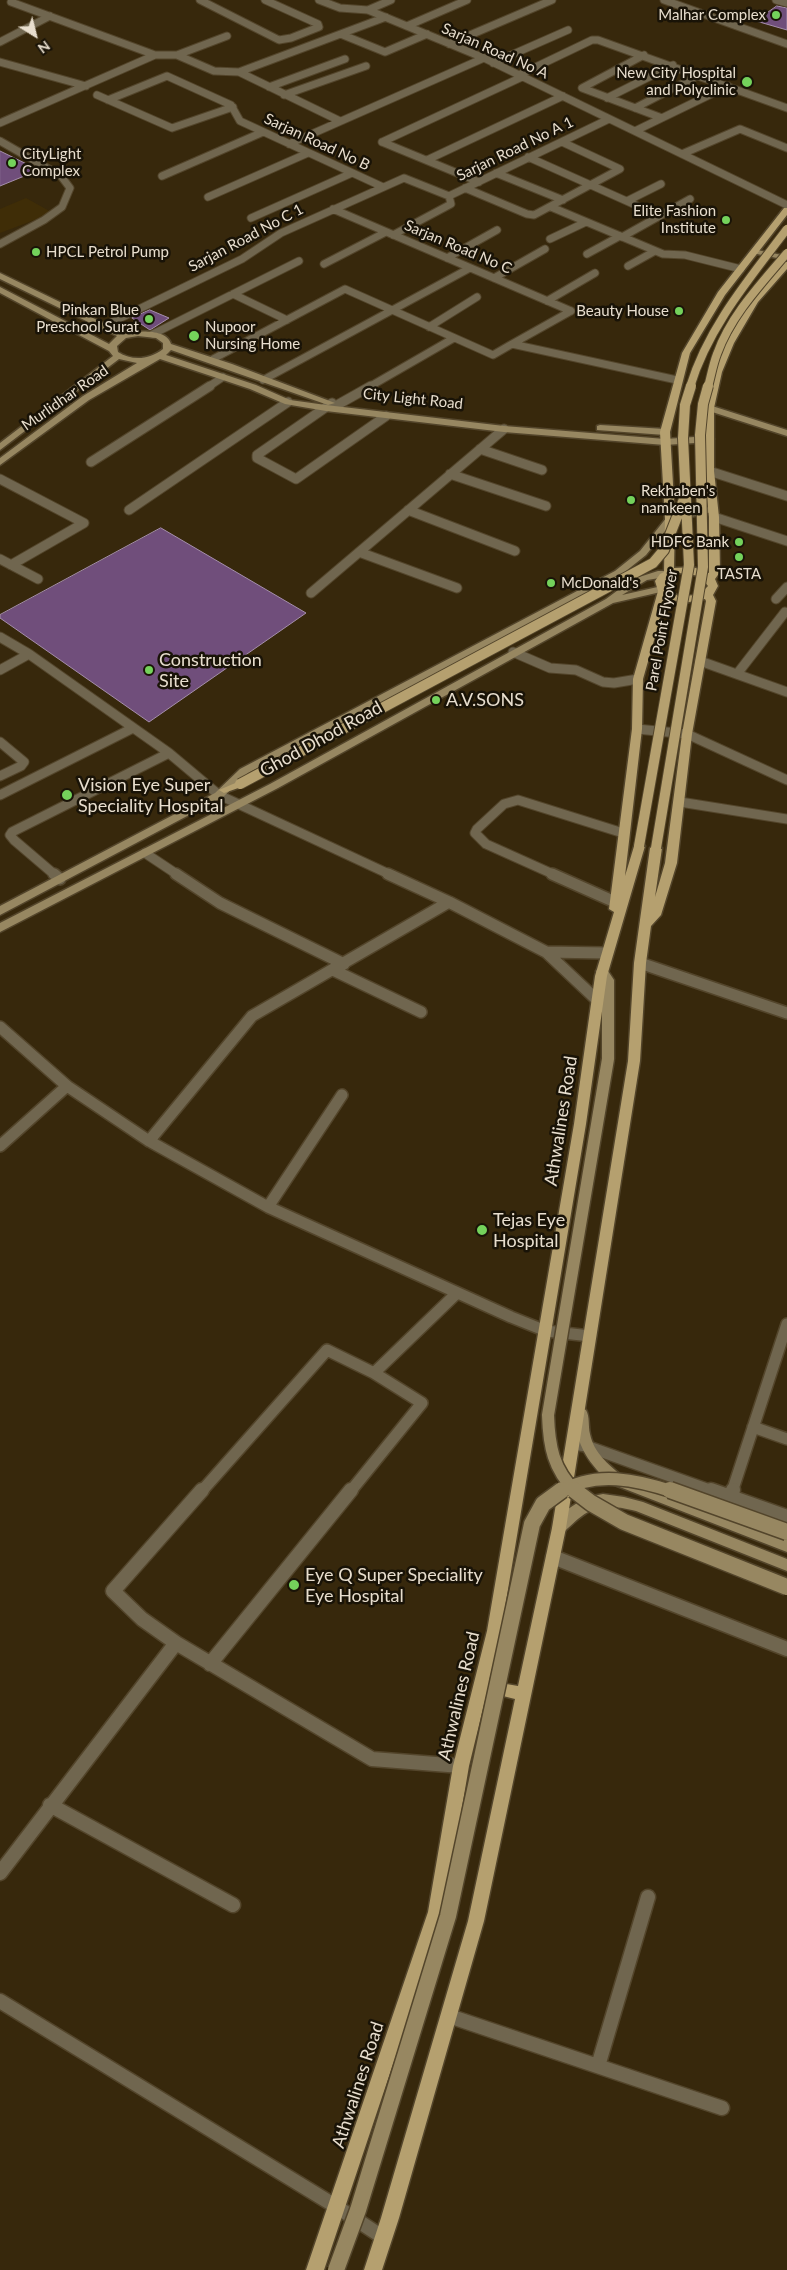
<!DOCTYPE html>
<style>
body{margin:0}
#map{position:relative;width:787px;height:2270px;overflow:hidden;background:#37280c;font-family:Lato,sans-serif}
canvas{display:block}
.north{position:absolute;left:10px;top:10px;width:50px;height:50px;-webkit-text-stroke:4px #191307;paint-order:stroke;rotate:144deg;font-size:14px;font-weight:700;line-height:20px;text-align:center;color:#e8dece}
.north::after{content:'';display:block;margin:auto;width:18px;height:22px;background:#e8dece;clip-path:polygon(50% 0,100% 100%,50% 72%,0 100%)}
</style>
<div id="map">
<canvas width="787" height="2270"></canvas>
<div class="north">N</div>
</div>
<script>
const ctx = document.querySelector('canvas').getContext('2d');
ctx.lineJoin = 'round';
function fill(path, color) { ctx.fillStyle = color; ctx.fill(path, 'evenodd'); }
function stroke(path, color, width, dash) { ctx.strokeStyle = color; ctx.lineWidth = width; ctx.lineCap = dash ? 'butt' : 'round'; ctx.setLineDash(dash || []); ctx.stroke(path); }
function label(font, color, halo, rows, align = 'center') {
  ctx.font = font + ' Lato,sans-serif'; ctx.lineWidth = 5; ctx.setLineDash([]); ctx.textBaseline = 'middle'; ctx.strokeStyle = halo; ctx.fillStyle = color; for (const [text, x, y, turn = 0] of rows) {
    ctx.save(); ctx.translate(x, y); ctx.rotate((+turn || 0) * Math.PI / 180); ctx.textAlign = isNaN(turn) ? turn : align; if (halo) ctx.strokeText(text, 0, 0); ctx.fillText(text, 0, 0); ctx.restore();
  }
}
fill(new Path2D(`
 M26,198l27,15 -53,20v-24z`), '#3f2d07');
const building = new Path2D(`
 M777,6l10,2v22l-31,-9z
 M0,151l39,19 -39,16z
 M150,310l19,8 -19,12 -18,-12z
 M161,528l145,85 -157,109 -149,-104v-3z`);
fill(building, '#704e7b');
stroke(building, '#a58fac', 1);
const streetFar3 = new Path2D(`
 M200,0l79,40 12,-2 28,-11 -1,-3 -53,-24
 M319,0l21,8 28,2 116,48 303,147
 M664,0l123,44
 M776,0l11,3
 M11,2l144,53
 M368,10l23,-10
 M407,26l60,-26
 M343,35l42,17 42,-18
 M0,42l50,-26
 M449,44l103,-44
 M177,55l50,-19
 M644,55l-62,33 80,30
 M0,62l86,24
 M493,63l75,-33
 M239,72l147,-55
 M519,75l73,-35h6l189,68
 M269,87l76,-28
 M97,95l75,33 61,-21
 M284,95l82,-29
 M607,98l66,-33
 M108,100l59,-24 64,29 9,16 143,66
 M635,108l64,-33
 M0,123l155,-68h22l37,16 25,1 101,49
 M635,131l93,-45
 M0,141l61,35 9,12 -8,19 -18,13 -44,24
 M382,142l140,-65
 M382,142l97,40
 M289,144l195,-86
 M682,154l58,-25 47,19
 M528,157l132,59
 M427,160l136,-64
 M496,173l67,27
 M162,176l101,-44
 M465,188l62,26 7,1 86,-46 -58,-27
 M208,197l100,-44
 M627,201l34,-17
 M551,207l112,47 22,1 56,14
 M333,209l238,102
 M251,218l101,-45
 M393,235l58,-31 -2,-8
 M622,237l68,-38
 M550,239l36,-17
 M587,254l33,-18
 M447,258l50,-28
 M324,264l62,-32
 M628,266l27,-15
 M494,278l51,-29
 M233,294l54,26
 M547,301l48,-28
 M571,311l-59,33 165,36
 M102,327l140,-68 39,-26 123,-55 45,18 160,-77
 M429,327l48,-30
 M153,334l146,-73
 M213,359l132,-70 148,66 19,-11
 M263,380l207,-112
 M208,387l15,-10
 M369,387l85,-49`);
const streetFar2 = new Path2D(`
 M332,403l-75,52v3l39,21 90,-63
 M339,404l32,-18
 M480,449l62,21
 M91,462l119,-76
 M709,471l78,25
 M450,474l96,32
 M0,479l84,44 -73,42
 M129,510l159,-108
 M408,510l107,41
 M714,517l73,24
 M359,552l98,36
 M0,559l38,20
 M311,593l193,-164
 M776,599l11,-12
 M0,637l29,17 140,99 50,42 172,80
 M513,652l37,16 26,2 27,12 11,1 24,-4
 M700,661l87,31
 M0,670l29,-16
 M737,674l48,-62
 M637,729l50,5 100,46
 M0,742l24,20 -3,4 -21,10
 M0,795l133,-67
 M680,802l107,17
 M145,853l33,22
 M55,875l-41,-35 -4,-5 2,-3 157,-79
 M555,875l-69,-31 -11,-11 2,-4 27,-25 14,-4 105,33`);
const streetFar1 = new Path2D(`
 M54,874l6,5
 M176,874l44,29 124,61
 M388,874l61,28 97,50
 M552,874l63,28
 M640,963l147,50
 M333,970l88,42
 M597,1000l-51,-48 61,1
 M0,1027l67,59
 M149,1141l103,-125 197,-114
 M0,1146l67,-60 82,55 119,66 243,110 35,14 44,5
 M268,1207l74,-112
 M753,1427l34,12
 M573,1444l13,2 129,46
 M201,1492l126,-142 47,23 83,-80
 M350,1492l72,-89 -48,-30
 M732,1492l55,-168`);
const street = new Path2D(`
 M202,1490l-89,101 29,28 34,24 196,116 89,7
 M711,1490l76,27
 M731,1496l2,-6
 M553,1557l234,92
 M210,1664l141,-174
 M50,1805l183,100
 M0,1873l176,-230
 M0,2001l337,206 47,31
 M449,2016l273,92
 M598,2066l50,-169`);
const secondary = new Path2D(`
 M752,249l35,7v4l-35,-7z
 M0,273l124,60c13,-2 43,-5 47,11l61,20 103,39 -7,2 -157,-55 -5,5 90,30 34,15 36,5 178,21 161,13 44,-3 5,3 -5,3 -44,3 -161,-13 -178,-21 -41,-7 -35,-15 -90,-30 -71,41 -89,65v-7l83,-62 54,-33 -18,-4 -119,91v-7l113,-87 -4,-5 -109,-58v-6l109,57 8,-8 -117,-57zM138,336l18,2 7,5v6c-14,11 -31,12 -45,3l-1,-6 9,-8z
 M709,405l78,25v6l-81,-26v-4z
 M600,425l65,4 5,3 -5,3 -68,-5v-4z
 M713,506l3,1v4l-43,10 -27,34 -25,20 -373,198 -25,24 -223,118v-9l215,-113 25,-24 375,-198 25,-20 27,-34z
 M658,571h8l5,3 -5,3 -19,3 -25,15 40,-9 3,1v4l-52,12 -9,5 -326,180 -278,144v-9l270,-139 336,-185 27,-20z
 M602,967l4,1 8,12v79l-6,4 -6,-4v-79l-6,-9z
 M581,1408l5,2c4,7 2,16 4,24 4,19 18,30 32,42l165,64v12l-175,-68c-23,-19 -36,-39 -38,-70l2,-4z
 M603,1494l21,3 19,5 144,57v12l-151,-60c-36,-9 -46,-5 -72,21l-5,2 -5,-2 -2,-4c9,-18 31,-31 51,-34z`);
const primary = new Path2D(`
 M784,208h3v7l-62,80 -35,58 -20,79 5,87 -1,49 19,-1 16,6v-56l-5,-46v-63l10,-36 12,-29 25,-44 33,-37h3v7l-29,33 -24,41 -12,29 -8,36v63l5,46 1,55 -5,7 3,7 -5,9 3,6 -24,133 -15,129 -16,52 -10,11 -5,37 -6,98 -74,467 -82,393 -85,297 -17,52h-18l17,-52 87,-297 47,-222 -28,-7 -18,74 -25,146 -120,358h-18l122,-358 25,-146 34,-135 87,-507 21,-148 19,-64 -5,-3 23,-180 1,-50 25,-88 -3,-10 5,-7 4,-2 1,-53 -5,-87 22,-79 36,-61zM679,573l21,3 8,10 -9,9 -21,1 -11,-8 -2,-7 2,-3zM666,598l18,5 21,-4 1,2 -24,133 -17,129 -10,34 7,-49 -6,-4 -6,4 -16,115 -6,98 -76,467 -34,158 -29,-5 12,-50 85,-507 21,-148 38,-130 -2,-3h-8l-10,33 17,-147 1,-50z
 M240,781l4,1 1,2 -1,2 -20,7 -5,-3z`);
stroke(streetFar3, '#53452b', 9);
stroke(streetFar2, '#53452b', 11);
stroke(streetFar1, '#53452b', 14);
stroke(street, '#53452b', 17);
stroke(secondary, '#53452b', 3);
stroke(primary, '#53452b', 3);
stroke(streetFar3, '#70664f', 7);
stroke(streetFar2, '#70664f', 9);
stroke(streetFar1, '#70664f', 11);
stroke(street, '#70664f', 14);
fill(secondary, '#978761');
fill(primary, '#b5a06f');
const secondaryBridgeFar1 = new Path2D(`
 M560,1492c35,-22 78,-12 114,0
 M576,1492c-23,-23 -27,-46 -28,-77l60,-356`);
const secondaryBridge = new Path2D(`
 M574,1490l17,13 33,19 163,65
 M670,1490l117,42
 M336,2270l22,-60 90,-294 84,-392 11,-20 19,-14`);
const primaryBridgeFar1 = new Path2D(`
 M690,387c18,-60 60,-109 97,-158
 M708,387c3,-11 5,-23 9,-33 14,-39 44,-70 70,-101`);
const primaryBridge = new Path2D(`
 M240,784l413,-221 11,-13 20,-51
 M639,846l50,-281 -6,-127 2,-33 6,-19
 M656,848l47,-281 -3,-132 3,-31 5,-18`);
stroke(secondaryBridgeFar1, '#53452b', 15, []);
stroke(secondaryBridge, '#53452b', 19, []);
stroke(primaryBridgeFar1, '#53452b', 10, []);
stroke(primaryBridge, '#53452b', 12, []);
stroke(secondaryBridgeFar1, '#978761', 12);
stroke(secondaryBridge, '#978761', 16);
stroke(primaryBridgeFar1, '#b5a06f', 8);
stroke(primaryBridge, '#b5a06f', 10);
for (const [x, y, r, color] of [
 [776,15,5,"#74d25b"],
 [747,82,6,"#74d25b"],
 [12,163,5,"#74d25b"],
 [726,220,5,"#74d25b"],
 [36,252,5,"#74d25b"],
 [679,311,5,"#74d25b"],
 [149,319,5,"#74d25b"],
 [194,336,6,"#74d25b"],
 [631,500,5,"#74d25b"],
 [739,542,5,"#74d25b"],
 [739,557,5,"#74d25b"],
 [551,583,5,"#74d25b"],
 [149,670,5,"#74d25b"],
 [436,700,5,"#74d25b"],
 [67,795,6,"#74d25b"],
 [482,1230,6,"#74d25b"],
 [294,1585,6,"#74d25b"]
]) { const dot = new Path2D(); dot.arc(x, y, r, 0, 2 * Math.PI); ctx.fillStyle = color; ctx.fill(dot); stroke(dot, '#191307', 2); }
label('15px', '#e8dece', '#191307', [
 ["Malhar Complex",766,15],
 ["New City Hospital",736,73],
 ["and Polyclinic",736,90],
 ["CityLight",22,154,"left"],
 ["Complex",22,171,"left"],
 ["Elite Fashion",716,211],
 ["Institute",716,228],
 ["HPCL Petrol Pump",46,252,"left"],
 ["Pinkan Blue",139,310],
 ["Preschool Surat",139,327],
 ["Beauty House",669,311],
 ["Nupoor",205,327,"left"],
 ["Nursing Home",205,344,"left"],
 ["Rekhaben's",641,491,"left"],
 ["namkeen",641,508,"left"],
 ["HDFC Bank",729,542],
 ["TASTA",739,574,"center"],
 ["McDonald's",561,583,"left"]
], 'right');
label('15px', '#e8dece', '#191307', [
 ["Sarjan Road No A",495,51,24],
 ["Sarjan Road No B",317,142,25],
 ["Sarjan Road No A 1",515,149,-26],
 ["Sarjan Road No C 1",246,238,-28],
 ["Sarjan Road No C",458,247,23],
 ["Murlidhar Road",65,398,-35],
 ["City Light Road",413,399,6],
 ["Parel Point Flyover",662,630,-80]
]);
label('18px', '#e8dece', '#191307', [
 ["Construction",159,660],
 ["Site",159,681],
 ["A.V.SONS",446,700],
 ["Vision Eye Super",78,785],
 ["Speciality Hospital",78,806],
 ["Tejas Eye",493,1220],
 ["Hospital",493,1241],
 ["Eye Q Super Speciality",305,1575],
 ["Eye Hospital",305,1596]
], 'left');
label('18px', '#e8dece', '#191307', [
 ["Ghod Dhod Road",321,739,-29],
 ["Athwalines Road",561,1121,-81],
 ["Athwalines Road",459,1696,-77],
 ["Athwalines Road",358,2085,-72]
]);
</script>
